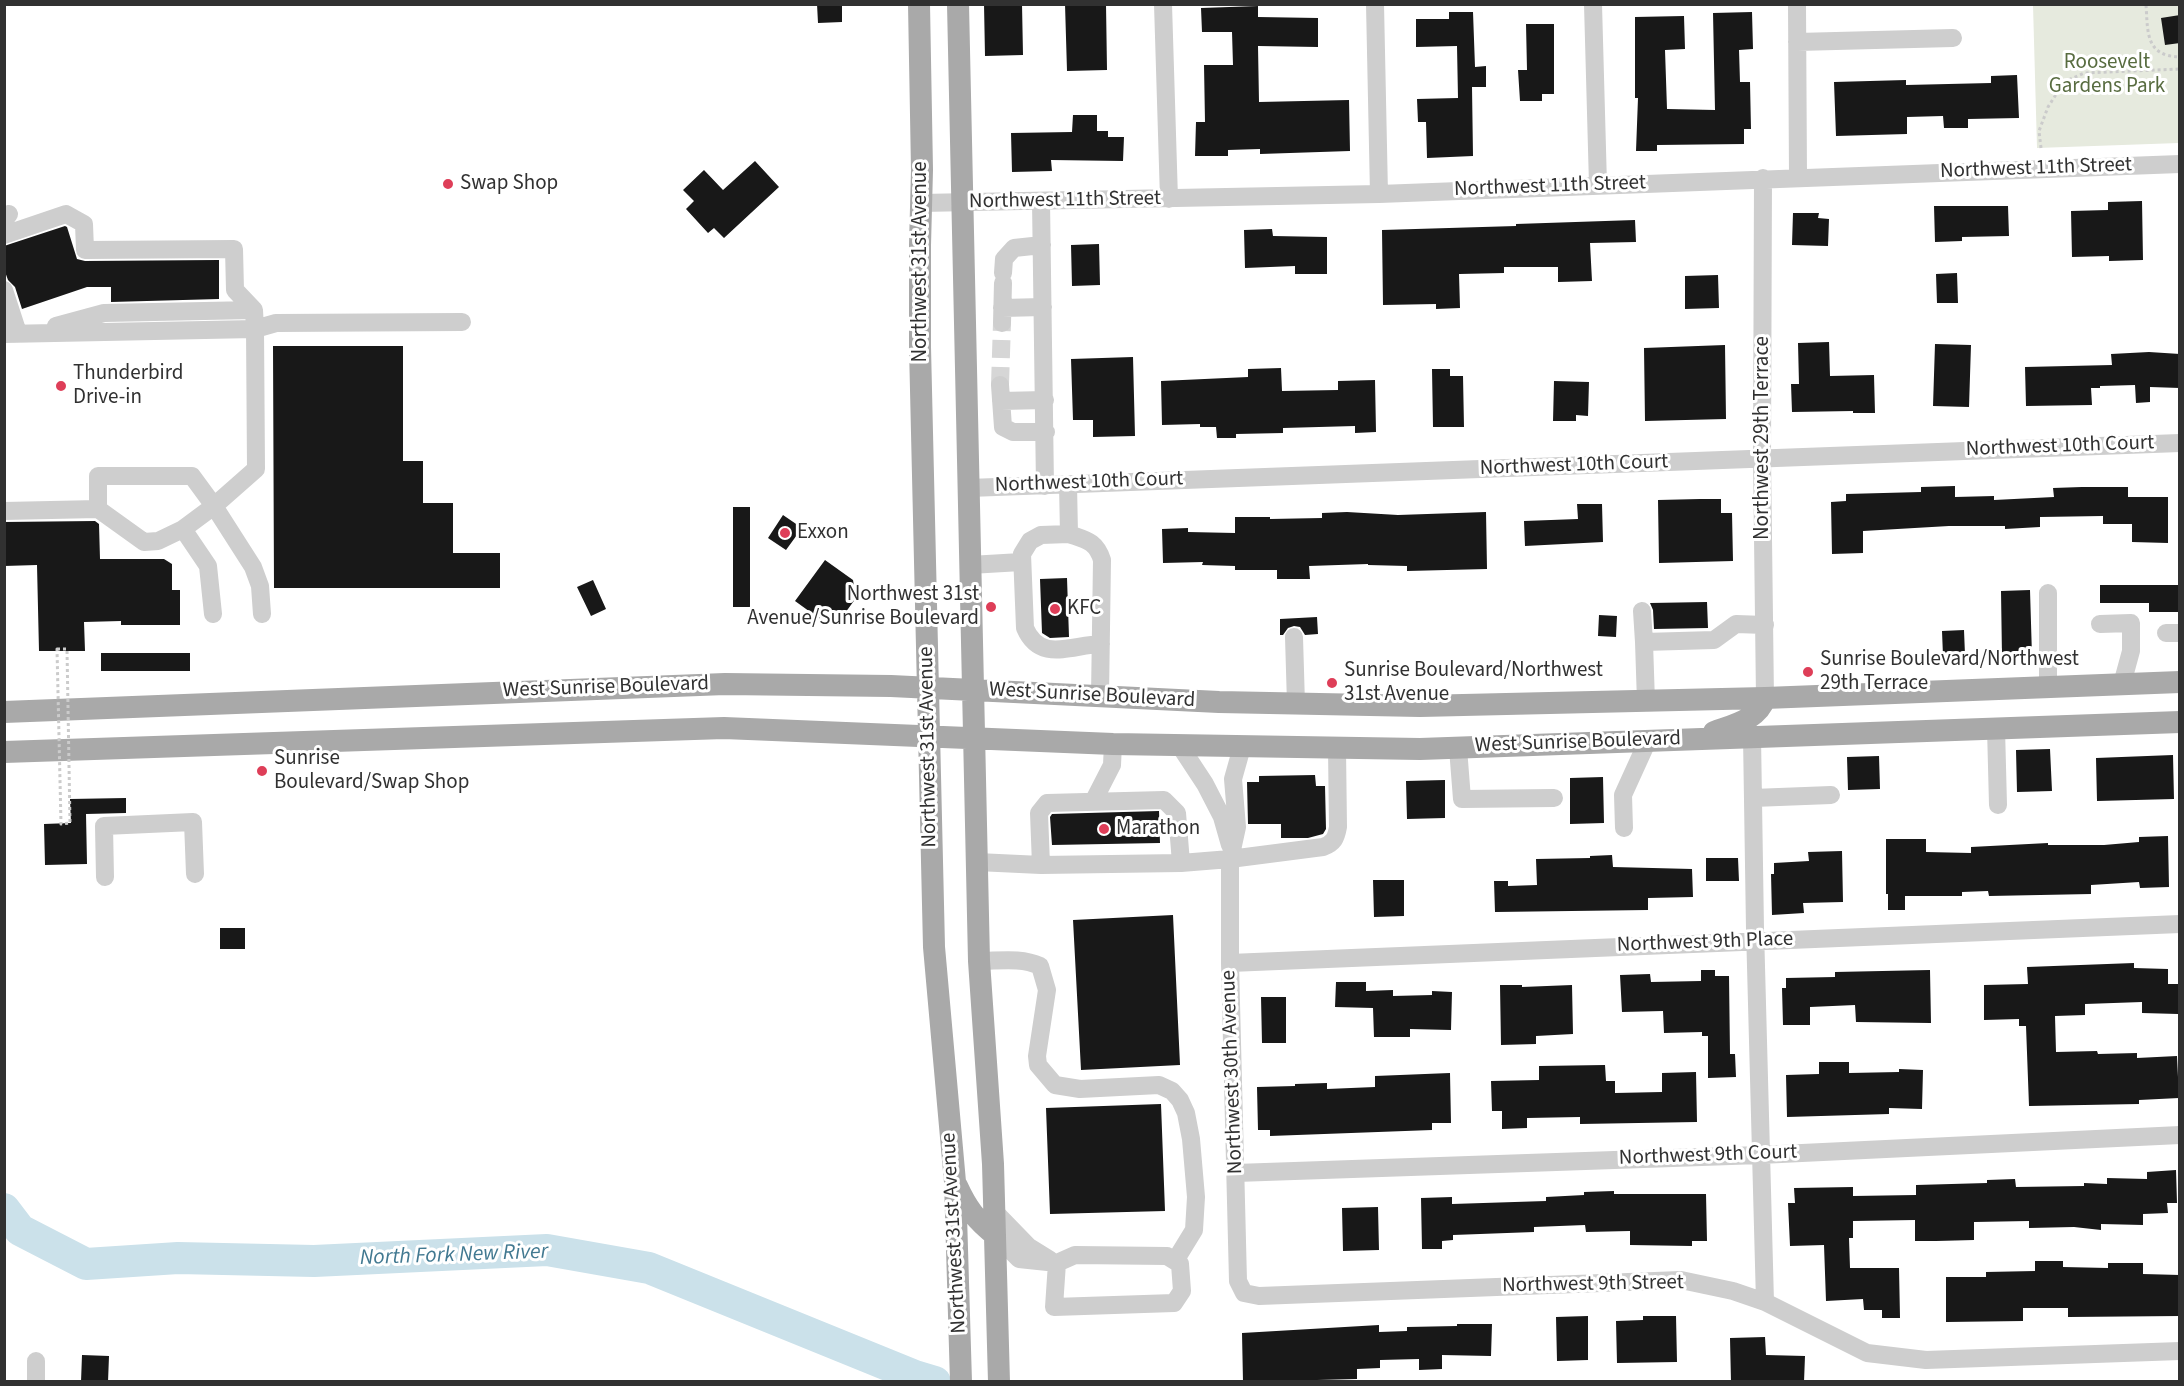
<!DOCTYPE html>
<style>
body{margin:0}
#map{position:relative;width:2184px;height:1386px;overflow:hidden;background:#fff;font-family:"Source Sans 3",sans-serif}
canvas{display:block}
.frame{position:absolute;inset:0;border:6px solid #313131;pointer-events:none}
</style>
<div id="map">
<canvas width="2184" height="1386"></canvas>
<div class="frame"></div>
</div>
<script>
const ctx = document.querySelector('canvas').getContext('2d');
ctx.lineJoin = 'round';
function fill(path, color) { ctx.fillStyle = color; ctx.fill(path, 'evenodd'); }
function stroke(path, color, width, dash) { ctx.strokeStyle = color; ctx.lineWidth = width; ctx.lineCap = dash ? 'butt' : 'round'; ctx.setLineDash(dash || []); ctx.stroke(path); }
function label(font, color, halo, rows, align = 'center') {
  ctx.font = font + ' "Source Sans 3",sans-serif'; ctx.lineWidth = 6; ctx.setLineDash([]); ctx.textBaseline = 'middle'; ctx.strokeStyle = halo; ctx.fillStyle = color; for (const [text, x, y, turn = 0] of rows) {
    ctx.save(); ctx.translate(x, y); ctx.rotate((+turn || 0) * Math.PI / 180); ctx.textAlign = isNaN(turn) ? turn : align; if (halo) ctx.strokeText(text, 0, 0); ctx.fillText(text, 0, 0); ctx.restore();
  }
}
fill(new Path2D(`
 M2033,5h146v138l-142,5z`), '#e6eade');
stroke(new Path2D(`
 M4,1209l16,21 66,34 92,-6 136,3 233,-11 102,18 266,108 20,6`), '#cbe1ea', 32);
fill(new Path2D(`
 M817,4h25v18l-24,1z
 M984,4h38l1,51 -38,1z
 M1065,4h41l1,66 -40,1z
 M1258,6v11l60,1v29l-60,-1 1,56 90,-2 1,51 -90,3v-5l-32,1v6h-33l1,-34h9l-1,-57h29l-1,-33h-30l-1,-24z
 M1449,12h24l2,55 11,-1v21h-14l1,69 -46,2 -1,-36h-8l-1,-23 41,-1 -1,-52 -41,1v-28h33z
 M1752,12l1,37 -14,1 1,32h10l1,47h-7v15l-87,1v6h-21l2,-53h-3v-81l49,-1 1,33 -20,1 2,59 48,1 -2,-97z
 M2180,15v28l-15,2 -4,-27z
 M1526,24h28v70h-12v7h-22l-2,-31h9z
 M2017,75l2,43 -51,1v9h-24l-1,-12 -36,1v17l-71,2 -2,-54 72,-2v5l85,-2v-7z
 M1073,115h24v16h11v6h16l-1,24 -72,-1 1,11 -40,1 -1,-39 61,-1z
 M755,161l24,26 -55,51 -10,-10 -6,5 -22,-24 8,-8 -11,-11 21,-20 19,20z
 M2142,201l1,59 -34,1v-5l-37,1 -1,-46 37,-1v-8z
 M1934,206h74l1,30 -47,1v4l-27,1z
 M1793,213h26l-1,5 11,1 -1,27 -36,-1z
 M1635,220l1,22 -46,1 2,38 -34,1v-15h-54v6l-45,1 1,34 -24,1v-5l-53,1 -1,-75 134,-4v-2z
 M65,226l2,1 10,32 8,2 134,-1v39l-108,3v-15h-24l-65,22 -7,-22 -7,-7 -4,-11v-23z
 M1272,229l1,7 54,1v37h-32v-8l-50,2 -1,-38z
 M1099,244l1,41 -28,1 -1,-41z
 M1957,273l1,30h-21l-1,-29z
 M1718,275l1,33 -34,1v-33z
 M1829,342l1,34 44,-1 1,38h-22v-2l-61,1 -1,-28h8l-1,-41z
 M1935,344l36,1 -2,62 -36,-1z
 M1725,345l1,74 -81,2 -1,-73z
 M273,346h130v115h20v42h30v50h47v35h-226z
 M2149,352l31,2v34l-30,-1v15l-14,1 -1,-18 -35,1v2h-9l1,17 -66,1 -1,-39 87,-2 -1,-11z
 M1133,357l2,79 -42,1v-17h-20l-2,-61z
 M1281,368l1,23 56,-1v-9l37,-1 1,52 -21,1v-7l-72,2v5l-47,1v4h-19l-1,-11h-16v-3l-38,1 -1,-44 87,-4v-8z
 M1432,369h18v7h13l1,51h-31z
 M1554,381l35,1 -1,34 -12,-1v6h-23z
 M1955,486v11l39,-1v4l60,-3 -1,-9 29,-1h46v10h40v46l-36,-1v-18h-29v-8l-63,1v10l-35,2v-3h-56l-86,5v22l-31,1 -1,-52 15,-1v-7l75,-2v-5z
 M1700,499h21v14h11l1,48 -74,2 -1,-63z
 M1577,504h25l1,38 -78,4 -1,-25 54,-2z
 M733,507h17v100h-17z
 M1347,512l51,3 88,-3 1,57 -80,2v-5l-39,-1v-1l-59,2 1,13h-33v-9h-42v-4l-33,-1 1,-3 -40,1 -1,-34 26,-1v4l47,1v-16h35v2l52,-1v-5z
 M783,515l19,13 -16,22 -18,-12z
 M95,521l4,3 1,35h64l8,5v26h8v35h-59v-4l-37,1 1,29h-46l-2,-86 -33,1v-44z
 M825,560l28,20 3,18 -16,22 -16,2 -29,-21z
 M1067,578l2,59 -19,1 -8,-5 -2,-54z
 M593,580l13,29 -15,7 -14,-29z
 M2100,585h80v27h-31v-9h-49z
 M2030,590l2,66 -30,1 -1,-66z
 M1707,602l1,26 -54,1 -1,-19 -3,-7z
 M1599,615l18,1 -1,21 -18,-1z
 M1317,617l1,17 -13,1 -5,-8 -6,-1 -6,2 -5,7h-3v-16z
 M1964,630l1,25 -22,1 -1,-25z
 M101,653h89v18h-89z
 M2050,749l2,42 -35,1 -1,-42z
 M2173,755l1,44 -77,2 -1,-43z
 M1879,756l1,33 -32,1 -1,-33z
 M1315,775l1,11h9l1,43 -3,5 -15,4h-27v-14h-33l-1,-42h12v-6z
 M1603,777l1,46 -34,1v-46z
 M1445,780v38l-38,1 -1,-38z
 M126,798v15l-40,1 1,50 -42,1 -1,-41 27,-1 -1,-24z
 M1159,811l1,32 -108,2 -2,-28 2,-3z
 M2168,836l1,51 -29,1 -1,-6 -48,3v9l-102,2 -1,-5 -26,1v4h-57v14h-17v-16h-2v-55h40v13l45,1v-6l77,-4v2h56l35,-3v-5z
 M1842,851l1,51 -40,1 1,10 -32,2 -1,-41h3v-11l35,-2 -1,-9z
 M1612,855l1,12 79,2 1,28 -45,1v12l-153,2 -1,-31h14v5l29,-1 -1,-26 54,-1v-2z
 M1706,858h32l1,23h-33z
 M1373,880h31v36l-30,1z
 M1173,915l7,150 -99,5 -8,-150z
 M220,928h25v21h-25z
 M2134,963v5l34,1v15h10v30l-36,-1v-11l-57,2v11l-30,1 1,36 41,-1 1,3 39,-1v5l40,-2 2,42 -40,2v4l-110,2 -3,-80h-7v-7l-35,1v-35l44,-1 -1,-17z
 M1701,970h14v6h14l1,78h5l1,23 -28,1v-42h-6v-4l-38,1 -1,-22 -41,1 -2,-37 30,-1 1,8 50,-1z
 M1930,970l1,53 -75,-1 -1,-17 -45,2v18h-27l-1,-37h4v-10l49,-1v-5z
 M1336,982h30v9l27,-1v6l39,-1v-4l20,1 -1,38 -41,-1v8h-36l-1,-29 -38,-1z
 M1500,985h22v2l50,-2 1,49 -37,2v8l-35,1z
 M1261,997h25v46h-24z
 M1819,1062h30v11l50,-1v-3l24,1 -1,39 -33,-1v6l-102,3 -1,-42 33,-1z
 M1605,1065l1,16h9v12l47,-1v-19l34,-1 1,50 -117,2v-7l-53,1v10l-25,1v-18h-10l-1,-30 48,-1v-14z
 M1450,1073l1,50h-19v7l-162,6v-6h-12l-1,-43 38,-1v-2l32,-1v6l48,-2v-11z
 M1161,1104l4,107 -115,3 -4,-106z
 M2176,1170l1,33h-10l1,10 -25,1v11l-42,-1v6l-27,-3 -45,1v-7l-55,1v18l-38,1h-21v-21l-62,1v17h-4l1,30h49l1,50h-18v-8h-18l-1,-11 -37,2 -2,-56 -34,1 -2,-43h7l-1,-15 59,-1v9l63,-1v-10l71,-2v-3l28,-1 1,8 68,-1v-3l23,1v-6l40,1v-7z
 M1614,1191v3h92l1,47h-15v5l-62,-1v-14l-44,1 -1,-7 -51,2v5l-81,3v5l-11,1v8h-20l-1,-51 31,-1v7l94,-3v-4l38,-2v-3z
 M1378,1207l1,43 -36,1 -1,-43z
 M2035,1261h28v6l45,1v-5h35v11l37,1v41l-112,1v-9h-45v13l-77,1v-45h40v-5l49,-1z
 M1588,1316v44l-31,1 -1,-44z
 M1643,1316h33l1,46 -60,1 -1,-42 27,-1z
 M1457,1324h35l-1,32 -49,-1v14l-23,1v-11l-39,1v8l-23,1v10l-40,1v2h-74l-1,-49 137,-8v7l28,-1v-4l50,-1z
 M1765,1337l1,18 39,1 -1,26h-73l-1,-44z
 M82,1355l27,1 -1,26h-27z`), '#181818');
stroke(new Path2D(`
 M1000,385l2,-62`), '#d6d6d6', 18, [18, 9]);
stroke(new Path2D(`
 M2146,5c2,27 -1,51 34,52
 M2041,148l-2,-17 9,-24 16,-25 20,-9 96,-4`), '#cbcbcb', 3, [3, 3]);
stroke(new Path2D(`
 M1163,4l6,195
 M1375,4l4,190
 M1593,4l5,181
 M1797,4l1,173
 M1797,42l156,-4
 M1763,178l-1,279 3,241
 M1041,201l4,285
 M921,203l458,-9 801,-30
 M4,221l5,-7
 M4,235l62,-21 18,10 1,26 149,-1 1,41 19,20 1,19 21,-6 186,-1
 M1003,273l1,-14 10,-11 28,-3
 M4,290l14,43
 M1002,308l41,-1
 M1002,323l1,-40
 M56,326l48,-13 150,-3
 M4,334l251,-5 1,140 -42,37 39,61 7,19 2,28
 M1000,385l3,42 10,5h33
 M1001,401l44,-1
 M1068,484l1,50c17,6 27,7 33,26l-2,136
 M969,488l1211,-45
 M98,509v-33h94l22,30 -31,23
 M4,511l94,-2 46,33 14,-1 25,-12 25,37 5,48
 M1069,534l-28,1 -11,6 -8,13 3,74c15,35 46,17 76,16
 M970,565l51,-3
 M2048,593v94
 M1642,611l2,31
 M2100,624l31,-1v28l-9,33
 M2166,633h14
 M1294,637l2,67
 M1646,702l-2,-60 70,-2 22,-16 29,1
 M1996,728l2,77
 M1752,736l3,193 10,373
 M1180,746l25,38 17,33 8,28
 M1242,747l-9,32 4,48 -7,32v104l8,318 6,12 15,3 422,-16 52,11 32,11 102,51 59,7 254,-9
 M1458,748l4,51 92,-1
 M1753,798l78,-3
 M1093,802l19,-37 1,-21
 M1624,828l-1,-33 25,-55
 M977,862l64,3 140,-2 49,-4 93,-12c11,-4 13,-9 15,-20l-1,-78
 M1041,865l-2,-52 8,-10 117,-3 13,13 4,50
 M105,877l-1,-51 89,-4 2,52
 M979,961c20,0 42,-4 61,5l7,24 -10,66 1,9 17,20 25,4 79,-4 13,6 8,9 6,13 5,26 5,58 -2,33 -19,31
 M1230,963l950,-39
 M1236,1173l524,-18 420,-20
 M994,1211l35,36 21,13
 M995,1235l24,24 38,4 18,-8 92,1 13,8 2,27 -8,12 -120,4 3,-44
 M36,1361v21`), '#cecece', 18);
stroke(new Path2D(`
 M919,4l3,166 -2,75v102l14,600 21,235 6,200
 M958,4l21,957 14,203 6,218
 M4,712l721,-28 166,2 328,16 201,4 345,-8 415,-16
 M1714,732c19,-7 44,-12 51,-34
 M4,752l720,-24 389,16 307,5 760,-27
 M957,1186c10,22 19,34 38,49`), '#a9a9a9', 22);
stroke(new Path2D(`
 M57,649h10l3,174 -9,1z`), '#cbcbcb', 3, [3, 3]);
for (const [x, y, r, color] of [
 [448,184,6,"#de3e58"],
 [61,386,6,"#de3e58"],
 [785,533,6,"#de3e58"],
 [991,607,6,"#de3e58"],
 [1055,609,6,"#de3e58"],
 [1808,672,6,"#de3e58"],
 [1332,683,6,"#de3e58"],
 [262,771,6,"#de3e58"],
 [1104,829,6,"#de3e58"]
]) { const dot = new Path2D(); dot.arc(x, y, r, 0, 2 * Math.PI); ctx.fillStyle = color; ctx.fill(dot); stroke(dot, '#fff', 2); }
label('21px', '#586c40', '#fff', [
 ["Roosevelt",2107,63],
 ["Gardens Park",2107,87]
]);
label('21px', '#313131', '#fff', [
 ["Northwest 11th Street",2036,169,-2],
 ["Northwest 11th Street",1550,187,-2],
 ["Northwest 11th Street",1065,201,-1],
 ["Northwest 31st Avenue",921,262,-90],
 ["Northwest 29th Terrace",1763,438,-90],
 ["Northwest 10th Court",2060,447,-2],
 ["Northwest 10th Court",1574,466,-2],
 ["Northwest 10th Court",1089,483,-2],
 ["West Sunrise Boulevard",606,688,-2],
 ["West Sunrise Boulevard",1092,696,3],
 ["West Sunrise Boulevard",1578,743,-2],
 ["Northwest 31st Avenue",929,747,-91],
 ["Northwest 9th Place",1705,943,-2],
 ["Northwest 30th Avenue",1233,1072,-92],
 ["Northwest 9th Court",1708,1156,-2],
 ["Northwest 31st Avenue",955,1233,-93],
 ["Northwest 9th Street",1593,1285,-1]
]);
label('21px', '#313131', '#fff', [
 ["Swap Shop",460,184],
 ["Thunderbird",73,374],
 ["Drive-in",73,398],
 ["Exxon",797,533],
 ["Northwest 31st",979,595,"right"],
 ["Avenue/Sunrise Boulevard",979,619,"right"],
 ["KFC",1067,609],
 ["Sunrise Boulevard/Northwest",1820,660],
 ["29th Terrace",1820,684],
 ["Sunrise Boulevard/Northwest",1344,671],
 ["31st Avenue",1344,695],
 ["Sunrise",274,759],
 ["Boulevard/Swap Shop",274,783],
 ["Marathon",1116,829]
], 'left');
label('italic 22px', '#427991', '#fff', [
 ["North Fork New River",454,1256,-2]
]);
</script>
